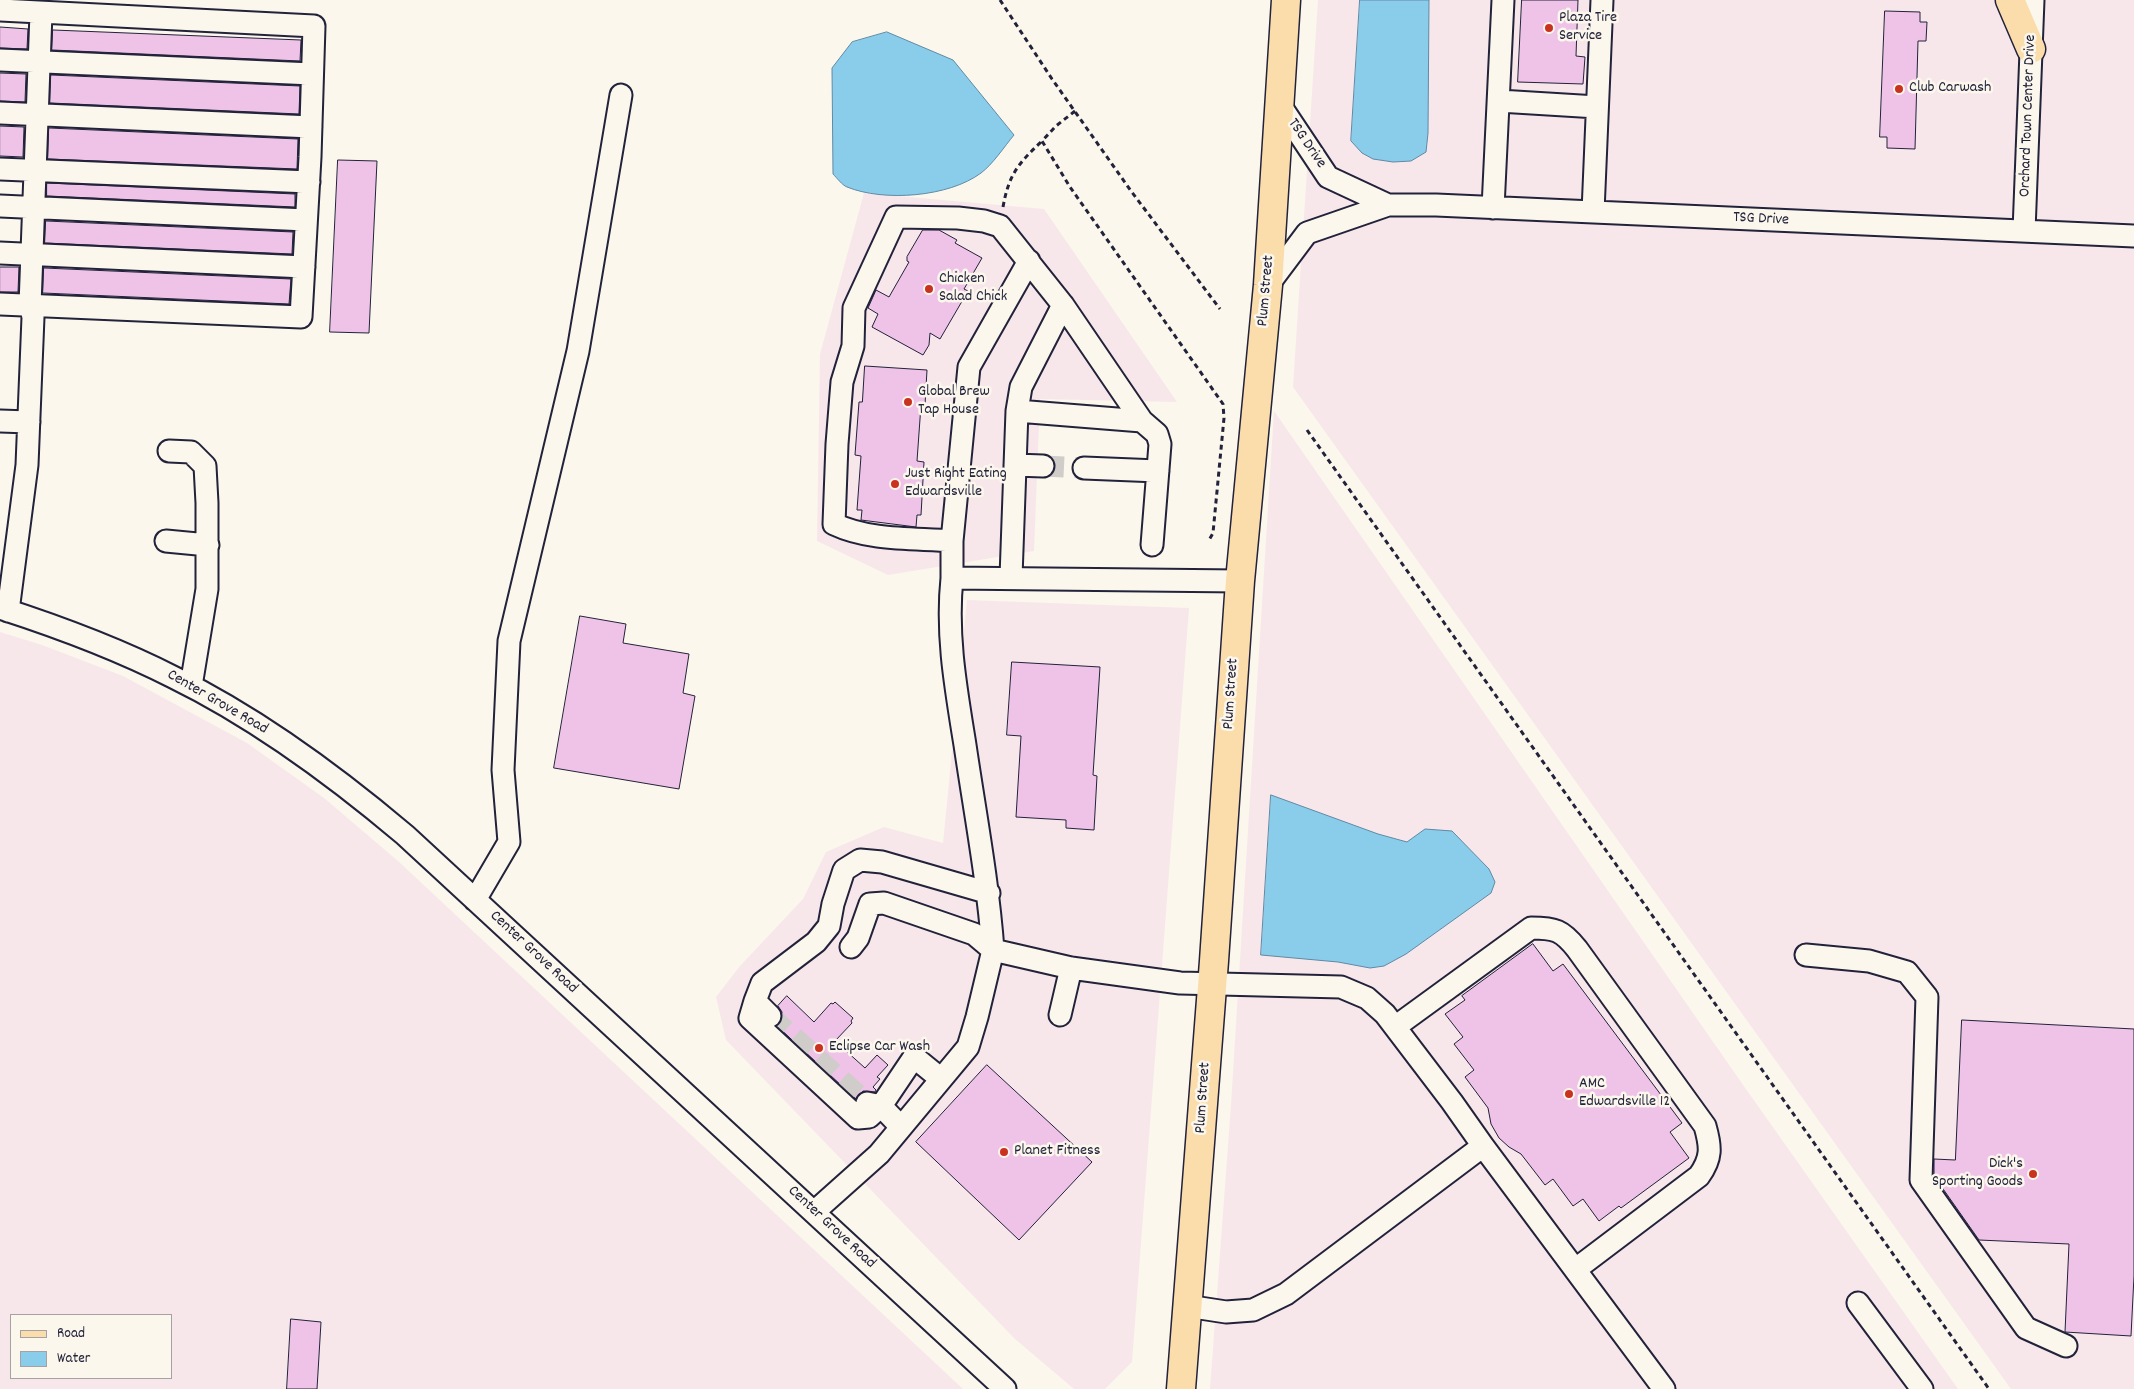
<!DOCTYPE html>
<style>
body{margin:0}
#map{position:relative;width:2134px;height:1389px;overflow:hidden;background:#fbf7ec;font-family:Dekko,sans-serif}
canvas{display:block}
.legend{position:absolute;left:10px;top:1314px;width:162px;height:65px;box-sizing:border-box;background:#fbf7ec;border:1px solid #a4a2a5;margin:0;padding:6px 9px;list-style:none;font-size:15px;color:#22223b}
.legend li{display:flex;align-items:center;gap:10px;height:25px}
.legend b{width:25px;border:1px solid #a4a2a5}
</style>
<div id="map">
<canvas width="2134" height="1389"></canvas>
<ul class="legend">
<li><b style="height:6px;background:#faddab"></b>Road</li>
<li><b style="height:14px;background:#8acdeb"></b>Water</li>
</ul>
</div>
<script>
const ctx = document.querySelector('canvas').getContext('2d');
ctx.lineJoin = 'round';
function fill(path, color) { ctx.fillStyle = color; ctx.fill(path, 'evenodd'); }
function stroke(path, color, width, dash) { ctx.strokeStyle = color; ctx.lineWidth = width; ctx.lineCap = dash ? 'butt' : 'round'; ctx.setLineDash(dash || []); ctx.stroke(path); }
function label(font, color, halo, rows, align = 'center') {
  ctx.font = font + ' Dekko,sans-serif'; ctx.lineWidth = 5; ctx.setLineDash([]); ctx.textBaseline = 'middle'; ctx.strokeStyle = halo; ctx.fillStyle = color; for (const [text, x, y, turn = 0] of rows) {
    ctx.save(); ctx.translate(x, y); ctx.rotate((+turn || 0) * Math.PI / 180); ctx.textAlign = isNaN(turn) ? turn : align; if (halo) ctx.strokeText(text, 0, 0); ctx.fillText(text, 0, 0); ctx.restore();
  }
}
fill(new Path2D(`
 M1318,0h816v1389h-123l-718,-1002z
 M864,193l180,16 133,193 -137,-3 -6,152 -146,24 -71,-34 3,-187z
 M1274,411l467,671 217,307h-748l21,-284z
 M967,600l222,8 -57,754 -27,27h-31l-59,-50 -289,-299 -10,-43 24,-31 63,-67 23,-47 58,-25 59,16z
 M0,632l42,13 81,31 124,67 77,55 74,63 565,528h-963zM11,1315h160v63h-160z`), '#f7e7eb');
const water = new Path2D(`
 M1360,0h69l-1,133 -2,19 -15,9 -18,1 -20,-3 -11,-6 -11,-12z
 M887,32l66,28 61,75c-10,12 -21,29 -33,38 -32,24 -97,29 -134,14 -5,-2 -10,-9 -14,-13l-1,-106 20,-26z
 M1271,795l107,39 29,8 18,-13 27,2 37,38 6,13 -4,11 -85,61 -22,12 -14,2 -32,-6 -77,-7z`);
fill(water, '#8acdeb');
stroke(water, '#6089a5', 1);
const building = new Path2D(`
 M1522,0h56l-2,56 9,1 -2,27 -65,-2z
 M1885,11l35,1v10h7l-1,19h-8l-3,108 -28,-1v-11h-7z
 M0,27l28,2 -1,20 -27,-1z
 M53,30l248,10 -1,21 -248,-11z
 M0,73l26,1 -1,28 -25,-1z
 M51,75l249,11 -1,28 -249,-11z
 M0,126l24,1 -1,30 -23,-1z
 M49,128l249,11 -1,30 -249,-10z
 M338,160l39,1 -8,172 -39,-1z
 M47,183l248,11v13l-248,-11z
 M46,221l247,11 -1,22 -247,-11z
 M923,230h16l18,10 -2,3 27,15 -18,31 4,2 -28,48 -10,-6 -1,12 -6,10 -51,-28 6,-13 -10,-6 8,-18 13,7 20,-35 -2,-1v-4z
 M0,267h19l-1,25h-18z
 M44,268l247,11 -2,25 -246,-11z
 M865,366l62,4 -2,35h-4l-4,56 7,1 -3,53h-4l-1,12 -55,-7 1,-10h-5l4,-54 -6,-1 4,-53h3z
 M580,616l46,8 -3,19 66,11 -6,39 12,3 -16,93 -125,-21z
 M1012,662l88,5 -7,108 4,1 -3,54 -28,-2v-8l-50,-3 5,-81 -14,-1z
 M1533,944l20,27 10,-7 119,159 -12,9 19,26 -68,50 -2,-2 -20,15 -16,-22 -10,7 -20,-27 -8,6 -24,-31 -12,-7 -10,-9 -8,-14 -3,-16 -23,-31 9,-7 -20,-26 9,-7 -18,-23 20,-14 -3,-4z
 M787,996l27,26 17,-19 2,1 2,-2 18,16 -2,3 1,2 -17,18 30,27 12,-13 11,10 -11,12 3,2 -7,8 3,3 -1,2 -12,-1 -7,8 -79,-73 5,-7v-7l-4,-6z
 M1962,1020l172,9v247l-3,60 -66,-4 4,-88 -90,-4 -45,-64v-17l21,1z
 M987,1065l105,97 -73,78 -103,-98z
 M291,1319l30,3 -4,67h-30z`);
fill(building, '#efc3e8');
stroke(building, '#22223b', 1);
stroke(new Path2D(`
 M1043,466l41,2
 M770,1016l97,87`), '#d0ccc9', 21, [21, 11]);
const minor = new Path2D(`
 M0,10l314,16 -4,131 -9,160 -301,-13
 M0,60l312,14
 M1499,101l98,6
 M1280,105l48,72 60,28h48l698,31
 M0,113l311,14
 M0,169l309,13
 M0,206l306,14
 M1493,208l10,-208
 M1593,212l9,-212
 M2024,231l9,-231
 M0,253l304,14
 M1268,285l39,-52 81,-28
 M0,421l29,1
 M1142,421l15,13 3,10 -8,101
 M169,451l22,1 14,14 2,37v86l-16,97
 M1015,465l28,1
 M1084,468l74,3
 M166,541l42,4
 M952,541c-39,-3 -82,0 -118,-17l3,-80 5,-62 11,-36 1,-38 42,-91 62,1 26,3 16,5 63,79 79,116 -125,-10
 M1011,577l6,-166 4,-24 42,-82
 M952,578v-37l17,-174 60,-106
 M0,608c59,19 118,41 173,69 84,41 161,98 232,158l600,554
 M8,611l19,-146 6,-148 -3,-12 11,-292
 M475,900l34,-58 -6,-72 6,-129 69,-290 43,-256
 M1806,955l63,6 38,11 20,25 -6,183 105,148 40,18
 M755,1001l-5,17 108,100 11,-1 12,-11 20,21
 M1060,1015l11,-47
 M770,1016l-15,-15 7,-18 54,-41 13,-16 4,-22 11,-34 16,-10 22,2 107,31
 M1395,1027l136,-99c24,0 31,2 46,21l128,177c6,21 7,32 -6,50l-123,93
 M867,1103l14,3 33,-49 27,22
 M1483,1146l181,243
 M814,1212l65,-58 89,-107 9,-30 16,-67 -19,-16 -90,-31 -14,1 -12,34 -7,9
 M1858,1303l64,86
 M1187,1306l39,6 27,-2 33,-16 197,-148 -31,-44 -67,-88 -18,-16 -26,-11 -161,-4 -109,-15 -78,-18c-5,-69 -18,-137 -28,-205 -9,-56 -19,-110 -13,-167l288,3`);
const major = new Path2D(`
 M2010,0l21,49
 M1181,1389l33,-428 26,-380 28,-296 18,-285`);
stroke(minor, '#22223b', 25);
stroke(major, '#22223b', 31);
stroke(new Path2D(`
 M1000,0l52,79 79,112 89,118
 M1075,111l-19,15 -14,15 28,46 153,217 1,14 -11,115 -5,9
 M1003,207c6,-33 15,-43 39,-66
 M1307,430l682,959`), '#22223b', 3, [5, 4]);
stroke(minor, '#fbf7ec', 21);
stroke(major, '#faddab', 28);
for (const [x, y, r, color] of [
 [1549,28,5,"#c8321e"],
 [1899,89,5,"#c8321e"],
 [929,289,5,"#c8321e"],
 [908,402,5,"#c8321e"],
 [895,484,5,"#c8321e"],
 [819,1048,5,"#c8321e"],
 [1569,1094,5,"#c8321e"],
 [1004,1152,5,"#c8321e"],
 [2033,1174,5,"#c8321e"]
]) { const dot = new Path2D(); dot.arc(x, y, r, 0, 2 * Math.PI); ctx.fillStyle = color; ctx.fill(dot); stroke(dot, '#fbf7ec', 2); }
label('16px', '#22223b', '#fbf7ec', [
 ["Plaza Tire",1559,19],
 ["Service",1559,37],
 ["Club Carwash",1909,89],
 ["Chicken",939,280],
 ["Salad Chick",939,298],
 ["Global Brew",918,393],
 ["Tap House",918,411],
 ["Just Right Eating",905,475],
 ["Edwardsville",905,493],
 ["Eclipse Car Wash",829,1048],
 ["AMC",1579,1085],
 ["Edwardsville 12",1579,1103],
 ["Planet Fitness",1014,1152],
 ["Dick's",2023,1165,"right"],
 ["Sporting Goods",2023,1183,"right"]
], 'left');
label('16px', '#22223b', '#fbf7ec', [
 ["Orchard Town Center Drive",2029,116,-88],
 ["TSG Drive",1306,144,56],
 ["TSG Drive",1761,220,3],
 ["Plum Street",1267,291,-85],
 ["Plum Street",1232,694,-86],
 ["Center Grove Road",217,703,30],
 ["Center Grove Road",533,953,43],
 ["Plum Street",1204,1098,-86],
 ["Center Grove Road",831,1228,43]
]);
</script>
